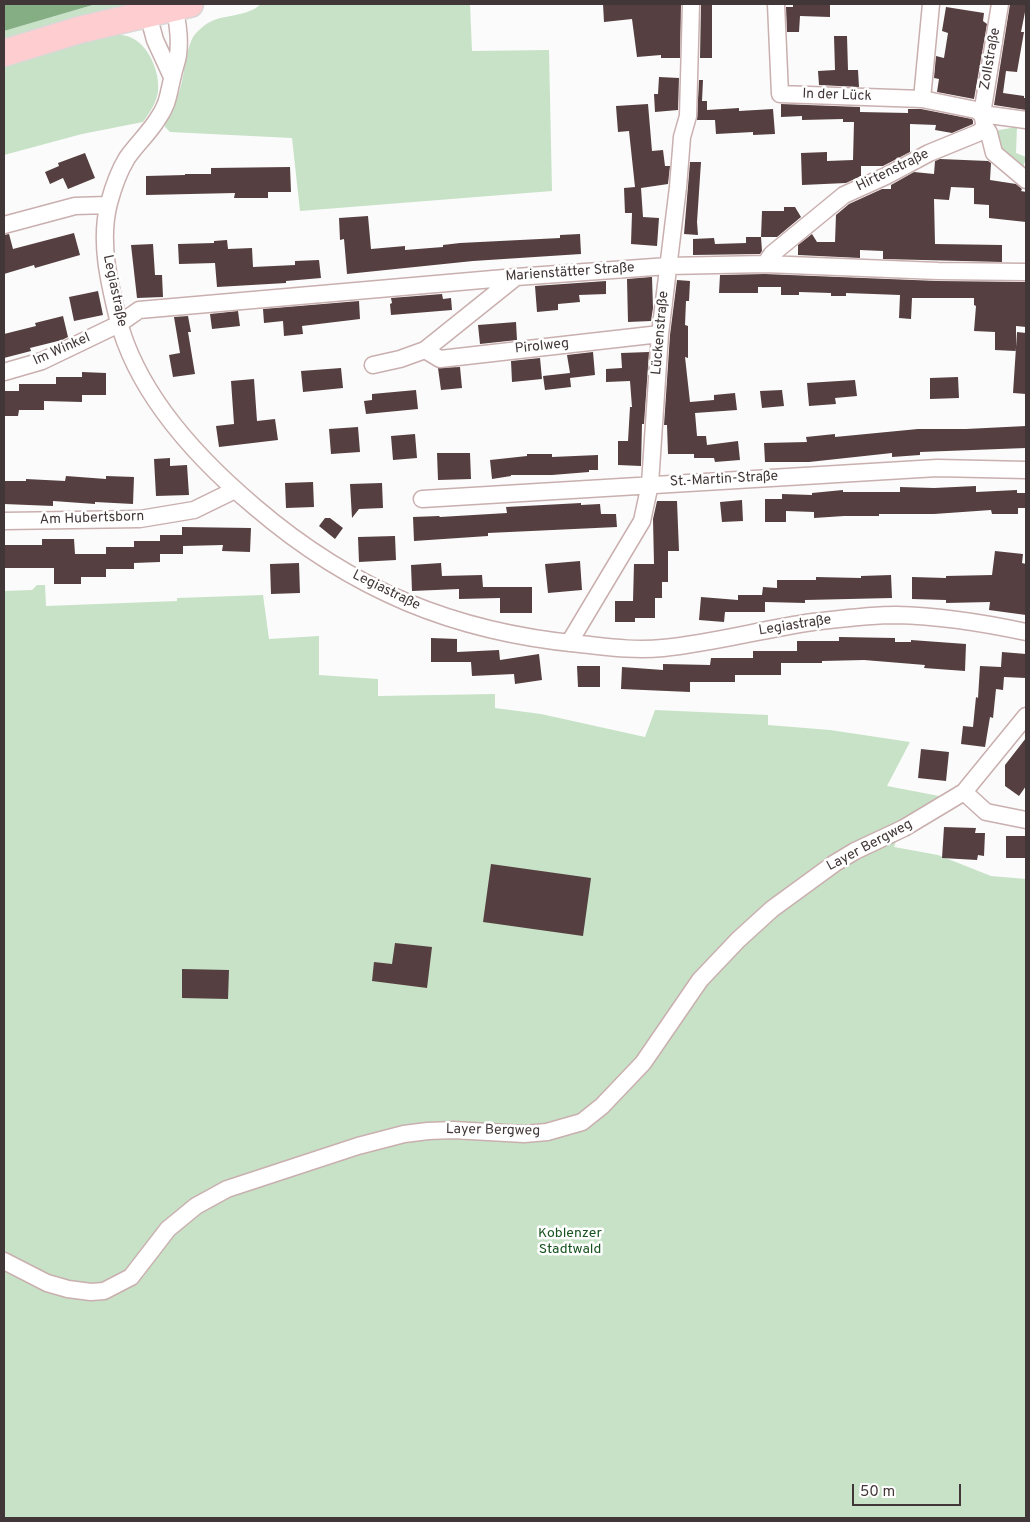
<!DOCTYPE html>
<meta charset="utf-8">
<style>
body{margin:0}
#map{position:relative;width:1030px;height:1522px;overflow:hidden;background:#fbfbfb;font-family:Overpass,sans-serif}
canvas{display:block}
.frame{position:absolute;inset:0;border:5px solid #423738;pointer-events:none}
.scale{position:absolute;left:852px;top:1484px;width:109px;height:22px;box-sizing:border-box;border:2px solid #423738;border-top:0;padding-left:6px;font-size:15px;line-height:18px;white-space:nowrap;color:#423738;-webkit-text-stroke:4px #fff;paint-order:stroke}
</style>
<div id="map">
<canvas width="1030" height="1522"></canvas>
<div class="frame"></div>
<div class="scale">50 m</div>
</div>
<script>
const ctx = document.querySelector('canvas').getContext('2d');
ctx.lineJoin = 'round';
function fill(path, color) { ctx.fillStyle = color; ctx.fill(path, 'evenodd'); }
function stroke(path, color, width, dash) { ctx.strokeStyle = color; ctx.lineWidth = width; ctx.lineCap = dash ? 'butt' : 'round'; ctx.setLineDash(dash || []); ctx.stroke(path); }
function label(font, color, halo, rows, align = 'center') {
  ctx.font = font + ' Overpass,sans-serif'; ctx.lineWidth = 5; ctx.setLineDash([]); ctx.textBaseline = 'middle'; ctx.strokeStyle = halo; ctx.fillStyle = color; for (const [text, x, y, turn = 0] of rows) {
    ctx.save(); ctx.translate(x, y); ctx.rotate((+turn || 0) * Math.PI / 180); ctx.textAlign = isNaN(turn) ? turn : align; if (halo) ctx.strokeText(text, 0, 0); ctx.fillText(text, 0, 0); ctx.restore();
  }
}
fill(new Path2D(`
 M96,4h40l-132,40v-13z
 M261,4h209l2,47 77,-1 3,141 -252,20 -8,-73 -122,-6 -5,-5c1,-12 9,-21 13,-32 7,-18 6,-38 14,-56 3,-6 10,-12 16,-16 13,-8 30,-6 44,-13 3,-1 6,-4 9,-6z
 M101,35c10,0 21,-2 31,3 17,8 28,34 26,53 -1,11 -8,21 -15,31l-61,12 -78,21v-92z
 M1017,127l-1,26 10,4 -4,15 -21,-16 -6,-22 4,-4z
 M37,585h8l1,21 131,-5v-3l86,-3 6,44 50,-3v39l59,4v17l117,-2v14l46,6 104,23 10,-27 113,5v10l62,5 80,12 -23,44 52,10 13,11 -55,31 -3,9 44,8 53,21 35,3v639h-1022v-927l28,-1z`), '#c7e2c7');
fill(new Path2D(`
 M4,4h92l-92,27z`), '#85ae85');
fill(new Path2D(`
 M603,4h78l-1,54h-19v-3l-24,2 -5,-38 -28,3z
 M701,4h11v54h-12z
 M793,4h37v13l-30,-1 -1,16h-12l-1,-25h7z
 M1010,4h16v3l-5,25h3l-7,40 -11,-1 -3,22 21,3v2h2v12l-32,-5z
 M946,7l38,6 -1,8 4,3 -13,75 -37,-7 2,-13 -5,-1 2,-22 8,2 4,-25 -6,-2z
 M834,36h13l1,34h10l1,17 -40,-2 -1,-14 17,-1z
 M659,77l20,1 -1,32 -23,2 -1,-18h4z
 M699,80h4l-1,21h5v9l32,-2v3l34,-2 2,25 -22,1v-3l-37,2 -1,-14h-18z
 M648,104l4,47 11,-1 2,16h5l-2,18 -27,4 2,29 16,1 -2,28 -26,-2 1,-31h-7l-1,-25 11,-1 -6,-56 -11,1 -2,-26z
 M781,104l79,3v5l48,1v-4h13l51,10 1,2v3l-21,9 -17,-3 1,-5 -26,-1v28l-27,14h-22v10l-15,7 -44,2 -1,-32 26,-1v9l26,-1 1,-38h-11v-3l-41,1v-4l-21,1z
 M85,153l10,25 -27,11 -5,-11 -13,6 -5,-12 14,-6 -1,-3z
 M940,159l48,2 3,2 -1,17 26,4 6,5 -1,2 5,1v30l-37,-4v-13l-15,-1v-16l-23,-1 -2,13 -15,-1 1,45 67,1v17l-119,-3v-8l-23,-1v8l-62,-3v-10l14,-11 5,8h18l1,-27 13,-11 33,-15h9v-4l23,-13 20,2 1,-13z
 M690,162h11l-4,60 1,13 -14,-1z
 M290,167l1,25h-23v6h-34l1,-5 -89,2v-19l39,-1v-1h26v-6z
 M784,207h11l6,10 -24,20h-16l1,-26h22z
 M368,216l3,33 34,-3v4l38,-3v-2l17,-2 100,-5v-3l20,-1 1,20 -108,7 -126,13 -3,-35 -4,1 -1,-22z
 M74,233l6,22 -45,13 -1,-3 -30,9v-39l5,-1 4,15z
 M746,237h15l1,14 -2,3 -67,1v-16l21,-1 1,6 31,-1z
 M227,240l1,9 24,-1 1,19 42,-2v-4l24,-1 2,18 -35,3v2l-69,4 -2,-24 -36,1 -1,-20 36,-1v-2z
 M153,244l2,31h7l1,22 -26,1 -6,-53z
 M765,274l173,7 88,1v45l-10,-1v25l-21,-1v-18l-21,-1 2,-25 -2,-1v-7h-62l-1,21 -12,-1 1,-23 -54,-2v3h-15v-3l-32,-1v3h-18v-8h-23v6h-39l1,-18z
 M651,277h1l1,31 -2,13 -23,1 -1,-43z
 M677,280l13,1 -1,20h-3l-1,24 3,1v32l-3,-1 5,45 24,-2v-5l21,-2 2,17 -42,3 2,23h9l1,9 31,-4 2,19 -25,2 -1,-4h-20v-4h-26l-1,-29h-3l6,-90z
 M606,281v13l-27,1 1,7 -22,2v6l-21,2 -2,-26z
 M98,291l5,24 -29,6 -5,-24z
 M442,294l1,5 8,-1 1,12 -61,5 -1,-11 2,-1 -1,-5z
 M359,301l1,18 -58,7 1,8 -19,2 -1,-15 -19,2 -1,-14z
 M238,311l2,15 -28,3 -2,-15z
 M63,316l5,21 -6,3 -32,8 1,3 -27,7v-24l32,-8 -1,-3z
 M188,316l3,16h-3l7,42 -22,3 -4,-22 11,-2 -6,-36z
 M516,322l1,18 -37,4 -2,-19z
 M1017,332l9,1v61l-13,-1z
 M593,352l2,23 -25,3 1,9 -26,3 -2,-14 27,-3 -3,-18z
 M649,352l-5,72h-2l-1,42 -23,-1v-24h10l2,-34h2l-2,-26 -24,1v-13l16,-1 -1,-15z
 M540,358l2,21 -30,3 -1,-21z
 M460,367l2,21 -21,2 -3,-22z
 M341,368l2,20 -40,4 -2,-21z
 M82,372l24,1v22h-24v7l-38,-1v9h-25l-1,6h-14v-25h15v-7h37v-7h26z
 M958,377l1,21 -29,1v-21z
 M254,379l3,42 18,-2 3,21 -59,7 -3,-21 18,-2 -3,-43z
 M855,380l2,16 -22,2 1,6 -27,2 -2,-23z
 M416,390l2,19 -52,5 -2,-13 8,-1v-6z
 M782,390l2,16 -22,2 -2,-17z
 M1026,426v22l-106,4v3l-28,2v-4l-83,9h-44l-1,-19 43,-1 -1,-5 29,-3v3l83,-8h48z
 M358,427l2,25 -29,2 -2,-25z
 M415,434l2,24 -24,2 -2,-24z
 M437,453h33l1,26 -33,1z
 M527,454h25v3l46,-2v15h-9v2l-37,3h-41v1l-19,3 -2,-19 37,-4z
 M170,458v8l17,-1 2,30 -33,1 -2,-37z
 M66,476l40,3v-3l28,1 -1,27 -38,-2v2l-42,-3v5l-49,-2v-23h22v-2l39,2z
 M313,482l1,25 -28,1 -1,-25z
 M382,483l1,25 -24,1 -7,9 -2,-34z
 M976,486v6l41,-2v3h8v15h-7v6h-26l-1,-4 -57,4h-55v2h-35l-30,2v-6l-28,-1v11h-21v-23h17v-5l30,1v-2l31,-3v2h57v-5l34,1z
 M742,500l1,21 -21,1 -2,-20z
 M657,501h20l2,50h-11v31h-6v16h-7v20h-20v4h-20v-21h18l1,-37h20l-1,-45z
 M581,503v2l19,-1 1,10h15l1,13 -129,6v3l-74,5 -1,-24 26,-1 1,1 67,-4 -1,-6z
 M325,518h5l13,10 -8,11 -16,-13z
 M182,527l69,1 -1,24 -28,-1 1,-6 -40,1v8h-23v8l-26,1v6h-28v8h-25v7h-27v-16h-50v-23h38v-6h32l1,15h31v-7h28v-6h26v-6h22z
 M395,536l1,24 -37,2 -1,-25z
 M995,551l28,3 -1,9 4,1v51l-37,-5 1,-8 -44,1v-3l-34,-1v-22l34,1v-2l46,-1z
 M580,561l2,29 -34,3 -3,-29z
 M299,563l1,30 -29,1 -1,-30z
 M441,563l1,13 40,-1 1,12h49v26h-32v-15l-41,1v-10l-47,2 -1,-26z
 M891,575l1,23 -87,2v3l-40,-1v10h-40l-1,10 -25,-2 2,-23 37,3v-5h24l1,-8 14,1v-8h39v-3l45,1v-2z
 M839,637l56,1v4h16v-2l55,4 -1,27 -41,-3 1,-3 -61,-5 -42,1v2h-41v12h-46v7h-45v10l-69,-3 1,-22 41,3v-6l47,1 1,-7h42v-7h44v-10h42z
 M431,638l26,1v13l42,-2 1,10 39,-6 3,26 -27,4 -1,-10 -42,2 -1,-14h-40z
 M1002,652l24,2v24l-22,-1 -1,13 -7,-1 -3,29 -3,-1 -5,30 -24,-3 2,-18 10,1 3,-30 2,1 2,-32 21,1z
 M577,666h23v21h-22z
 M1026,738v48l-7,10 -14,-10v-21z
 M921,749l28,3 -3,29 -28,-3z
 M944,827l32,1 -1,5h10l-1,23 -6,-1 -1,5 -35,-2z
 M1006,836h20v22h-20z
 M491,864l100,14 -8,58 -100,-14z
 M395,943l37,4 -5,41 -55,-7 2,-19 18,2z
 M182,969l47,1 -1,29 -46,-1z`), '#563f40');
const street = new Path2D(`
 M776,4l4,90 142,5 54,11 6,4 18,-110
 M174,7c4,16 6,33 4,48 -1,7 -4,14 -5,20 -5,19 -4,28 -16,45 -9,14 -21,25 -30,38 -8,13 -14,30 -18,45 -10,38 0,79 9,116 19,74 80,140 137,188 97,83 199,125 325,137 28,3 55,7 83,4 51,-5 100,-19 150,-26 27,-3 56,-7 83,-7 44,1 88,8 130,17
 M148,14l7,26 17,37
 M922,99l9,-95
 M985,127l4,6 5,20 32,27
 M4,225l71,-19 33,-1
 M765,264l7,-10 72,-59 42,-19 43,-23 49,-20 7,-6 -3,-13 44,6
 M425,350l15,9 220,-25
 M373,365l27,-6 25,-9 91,-73
 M4,372l38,-11 77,-37 20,-14 377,-33 152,-11 97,-2 173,7 88,1
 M422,499l515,-31 89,2
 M4,521l136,-2 54,-9 41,-20
 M569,643l73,-122 8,-37 10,-150 18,-147 4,-50 6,-21 3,-112
 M964,792l22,20 40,8
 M4,1261l43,22 21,6 23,3 13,-1 27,-14 37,-48 28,-23 31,-17 131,-43 46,-12 24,-3 25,-1 71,4 23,-2 35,-10 20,-16 41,-43 57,-83 38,-40 34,-31 63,-46 20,-12 49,-23 60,-36 62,-76`);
const primary = new Path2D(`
 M4,53l75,-23 111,-26`);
stroke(street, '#caafaf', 19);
stroke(primary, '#d9d7d7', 29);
stroke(street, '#fff', 16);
stroke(primary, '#fdcdcf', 26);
label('14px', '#423738', '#fff', [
 ["Zollstraße",991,59,-80],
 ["In der Lück",837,96,2],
 ["Hirtenstraße",893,171,-26],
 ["Marienstätter Straße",570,273,-4],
 ["Legiastraße",114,291,78],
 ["Lückenstraße",661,333,-85],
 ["Pirolweg",542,347,-6],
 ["Im Winkel",62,350,-24],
 ["St.-Martin-Straße",724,480,-3],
 ["Am Hubertsborn",92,519,-2],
 ["Legiastraße",386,591,26],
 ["Legiastraße",795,626,-9],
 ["Layer Bergweg",870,846,-28],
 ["Layer Bergweg",493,1131,1]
]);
label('14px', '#17521e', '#fff', [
 ["Koblenzer",570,1234],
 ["Stadtwald",570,1250]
]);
</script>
